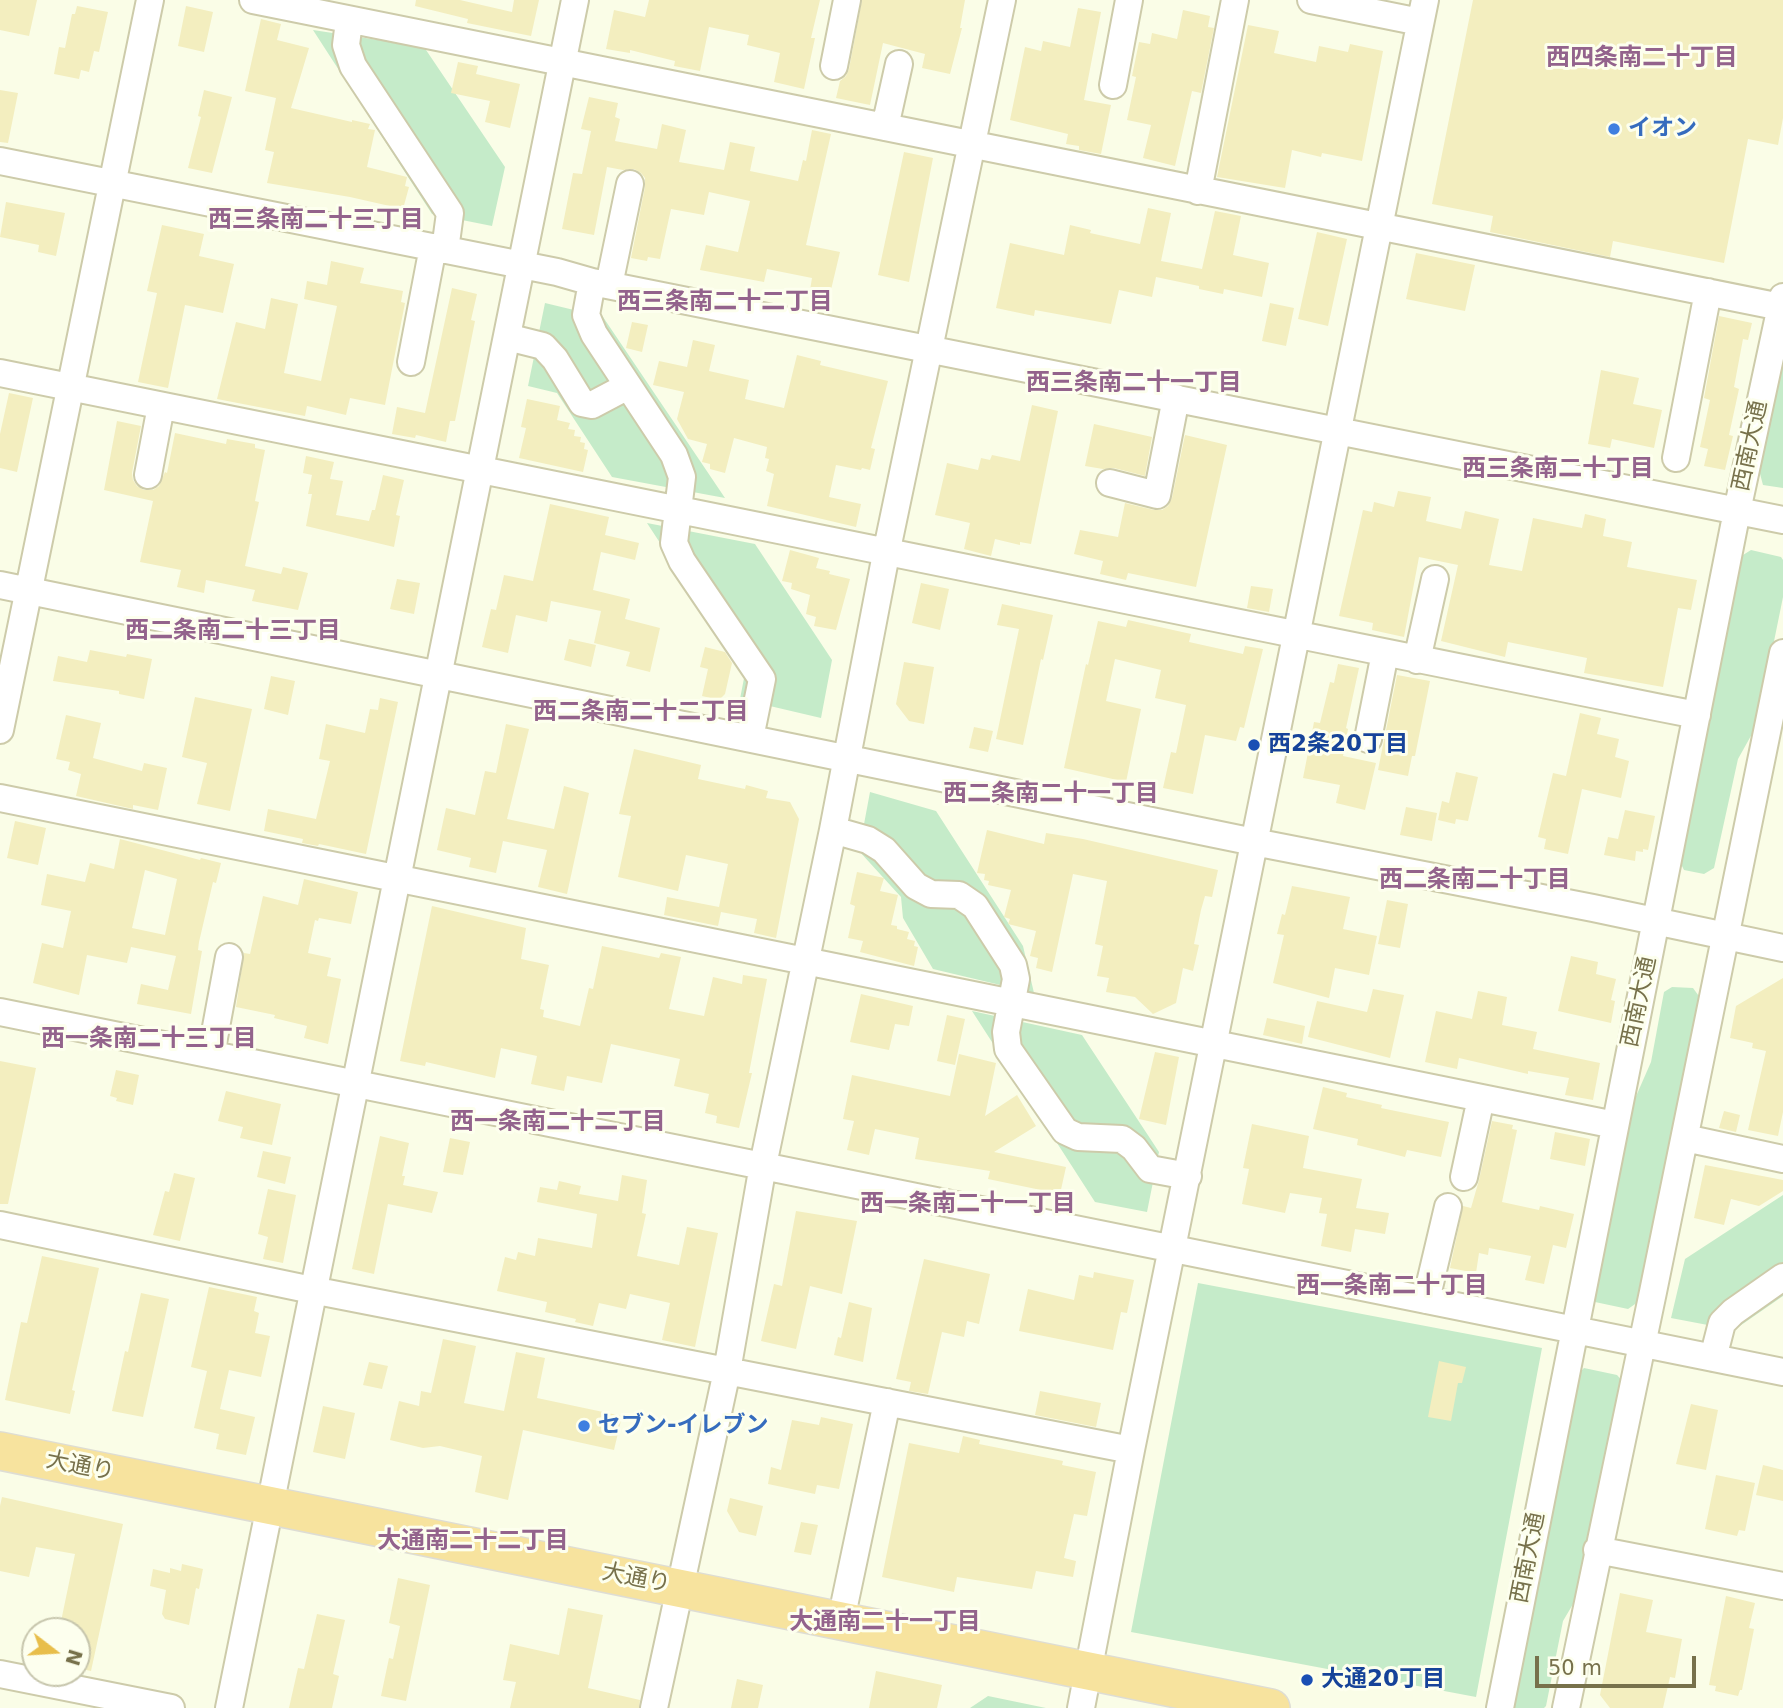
<!DOCTYPE html>
<meta charset="utf-8">
<style>
body{margin:0}
#map{position:relative;width:1783px;height:1708px;overflow:hidden;background:#fafde7;font-family:"DejaVu Sans",sans-serif}
canvas{display:block}
.north{position:absolute;left:21px;top:1617px;width:70px;height:70px;box-sizing:border-box;background:#fdffee;border:2px solid #c7c6ad;border-radius:50%;rotate:107deg;font-size:19px;font-weight:700;line-height:28px;text-align:center;color:#77714b}
.north::after{content:'';display:block;margin:auto;width:24px;height:32px;background:#e8be4b;clip-path:polygon(50% 0,100% 100%,50% 72%,0 100%)}
.scale{position:absolute;left:1535px;top:1656px;width:161px;height:32px;box-sizing:border-box;border:4px solid #77714b;border-top:0;padding-left:9px;font-size:21px;line-height:24px;white-space:nowrap;color:#77714b;-webkit-text-stroke:5px #fdffee;paint-order:stroke}
</style>
<div id="map">
<canvas width="1783" height="1708"></canvas>
<div class="north">N</div>
<div class="scale">50 m</div>
</div>
<script>
const ctx = document.querySelector('canvas').getContext('2d');
ctx.lineJoin = 'round';
function fill(path, color) { ctx.fillStyle = color; ctx.fill(path, 'evenodd'); }
function stroke(path, color, width, dash) { ctx.strokeStyle = color; ctx.lineWidth = width; ctx.lineCap = dash ? 'butt' : 'round'; ctx.setLineDash(dash || []); ctx.stroke(path); }
function label(font, color, halo, rows, align = 'center') {
  ctx.font = font + ' "DejaVu Sans","Noto Sans JP",sans-serif'; ctx.lineWidth = 6; ctx.setLineDash([]); ctx.textBaseline = 'middle'; ctx.strokeStyle = halo; ctx.fillStyle = color; for (const [text, x, y, turn = 0] of rows) {
    ctx.save(); ctx.translate(x, y); ctx.rotate((+turn || 0) * Math.PI / 180); ctx.textAlign = isNaN(turn) ? turn : align; if (halo) ctx.strokeText(text, 0, 0); ctx.fillText(text, 0, 0); ctx.restore();
  }
}
fill(new Path2D(`
 M313,30l111,17 81,120 -13,59 -60,-12z
 M545,303l58,14 122,181 -113,-21 -55,-84 -29,-7z
 M1783,353v135l-20,-3 -4,-15z
 M647,523l108,21 77,116 -11,58 -81,-19 5,-26z
 M1751,550l30,7 2,3v37l-26,128 -19,34 -24,109 -10,6 -20,-4 -5,-10 64,-305z
 M870,792l66,19 87,135 11,47 -101,-24 -30,-51 -2,-21 -42,-46z
 M1672,987l21,1 8,11 -63,303 -10,7 -33,-7 -4,-5 39,-187 21,-48 13,-70z
 M972,1011l110,24 77,117 -12,60 -52,-10z
 M1783,1195v101l-49,34 -63,-12 14,-59z
 M1198,1283l344,65 -66,349 -345,-65z
 M1584,1368l33,7 7,8 -48,216 -13,22 -17,85 -2,2h-31l65,-334z
 M988,1696l58,12h-76z`), '#c5ebc9');
fill(new Path2D(`
 M0,0h37l-8,36 -29,-6z
 M416,0h44l52,12 2,-12h25l-8,36 -64,-13 1,-4 -53,-13z
 M649,0h171l-9,38h4l-11,51 -30,-7 6,-29 -33,-8 2,-10 -40,-8 -9,44 -26,-5 1,-5 -45,-11v3l-24,-4 8,-39 31,7z
 M862,0h103l-5,28h2l-12,46 -28,-6 3,-14 -42,-11 -13,62 -34,-7 4,-17 6,-5 3,-7z
 M1473,0h310v118l-5,27 -30,-6 -24,124 -111,-22 -3,16 -120,-25 3,-16 -61,-12z
 M77,6l31,6 -9,40 -5,-1 -5,21 -8,-2 -2,9 -25,-5 5,-27 6,1 7,-34h3z
 M186,6l27,6 -9,40 -26,-6z
 M1078,8l23,4 -17,88 27,5 -10,49 -22,-4v-4l-13,-2 2,-10 -58,-14 15,-73 16,4 2,-10 27,6z
 M1183,10l27,6 -2,11 6,1 -13,65 -9,-2 -17,75 -32,-8 8,-33 -24,-5 9,-43 -4,-1 7,-34 11,2 2,-11 25,6z
 M261,19l20,5 -4,16 32,8 -18,60 61,14v-2l18,4 -2,5 7,1 -8,37 40,10 -2,9 4,1 -6,22 -53,-12 -83,-14 7,-31 -9,-2 11,-52 -31,-7z
 M1248,25l31,6 -5,22 42,9 3,-16 29,6 2,-8 33,7 -21,110 -40,-8 -1,4 -29,-7 -7,38 -68,-11z
 M458,62l20,4 -2,8 44,10 -10,44 -25,-6 5,-21 -39,-8z
 M0,90l18,3 -10,50 -8,-1z
 M204,90l28,7 -20,76 -24,-5 13,-51 -3,-1z
 M589,97l29,6 -3,14 5,2 -5,22 42,8 5,-25 24,6 -7,32 45,8 6,-28 25,5 -5,24 48,10 5,-21 3,1 6,-31 19,4 -25,111 34,7 -10,42 -20,-4 2,-12 -45,-9 -3,13 -64,-12 6,-25 32,7 12,-51 -41,-9 -5,23 -33,-6 -11,50 -12,-2 -1,4 -16,-3 14,-71v-9l-4,-5 -7,-4 -11,1 -16,-3 -13,68 -32,-6 11,-56 9,1 9,-43 -10,-2z
 M904,152l29,6 -24,124 -31,-7z
 M6,202l59,11 -9,43 -18,-4 1,-7 -39,-8z
 M1148,208l23,5 -10,48 41,8 13,-58 26,5 -8,39 36,8 -7,34 -38,-8 -1,5 -24,-5v-3l-43,-9 -4,20 -33,-7 -8,34 -76,-14 -1,6 -38,-8 14,-65 54,12 6,-30 21,5 -1,3 50,11z
 M162,225l42,9 -5,22 35,8 -11,49 -38,-8 -17,83 -30,-6 19,-89 -10,-2z
 M1317,232l30,7 -19,87 -30,-7z
 M1416,253l59,12 -10,46 -59,-12z
 M331,261l33,7 -4,15 43,8 -2,11 4,1 -20,102 -35,-7 -4,17 -39,-9 -2,10 -88,-17 19,-77 29,7 6,-31 27,6 -14,69 37,8 16,-75 -33,-7 3,-18 20,4z
 M452,288l25,6 -6,26 4,1 -20,100h-5l-4,21 -30,-7 -1,3 -23,-4 5,-27 28,6z
 M1270,303l24,5 -8,38 -24,-5z
 M1719,316l33,7 -4,17 -5,-1 -9,48 5,2 -10,46 4,1 -8,34 -21,-4 4,-17 -8,-2 10,-47 -6,-2z
 M632,322l16,3 -6,27 -16,-4z
 M693,340l22,5 -6,26 40,9 -4,19 39,9 13,-53 24,6 -1,4 68,16 -17,67 4,1 -5,21 -8,-2 -1,2 -25,-5 -7,32 32,7 -5,23 -89,-21 7,-32 -8,-3 3,-12 -4,-1 2,-11 -33,-9 -9,35 -15,-4v-5l-8,-2 5,-18 -19,-5 -11,-20 7,-27 -31,-7 6,-24 28,6z
 M1601,370l38,8 -6,26 29,6 -8,38 -42,-9 -2,9 -22,-4z
 M9,393l24,5 -16,74 -17,-4v-34z
 M527,399l33,7 -3,14 13,3 -2,6 7,1 -1,6 7,1 -1,5 5,1 -1,6 4,1 -5,22 -64,-14 7,-30 -5,-1z
 M1032,405l26,6 -27,133 -11,-2v3l-25,-6 -4,17 -27,-7 6,-26 -35,-8 12,-52 31,7 3,-12 9,2 2,-5 28,6z
 M117,421l24,5 -9,47 1,7 4,6 7,4h9l6,-4 6,-14 2,1 8,-40 51,11 1,-5 28,5v4l10,2 -10,51 4,1 -14,64 36,8 2,-7 25,6 -10,37 -46,-9 3,-11 -49,-10 -2,13 -27,-6 4,-17 -41,-8 13,-61 -49,-11z
 M1094,424l58,13 -7,39 -31,-8 -11,1 -18,-3z
 M1185,435l42,10 -31,142 -68,-14 -2,7 -26,-6 3,-13 -29,-7 6,-24 38,7 7,-34 29,7h8l6,-4 4,-8z
 M306,456l28,6 -4,17 13,2 -7,34 33,6 3,-11h3l8,-35 21,5 -8,35 4,1 -6,31 -88,-21 6,-32h-4l4,-19 -9,-2z
 M1398,491l33,6 -5,24 35,8 4,-18 34,8 -10,46 33,6 11,-53 49,10 3,-14 21,5 -3,17 29,6 -5,25 70,13 -6,30 -13,-2 -15,79 -79,-14 3,-15 -79,-16 -3,15 -64,-16 17,-76 -39,-8 -15,80 -32,-7 1,-7 -34,-7 24,-106 9,2 2,-10 20,5z
 M550,504l59,13 -4,18 34,8 -4,17 -34,-8 -8,38 37,9 -5,20 35,9 -10,44 -24,-6 4,-14 -36,-9 7,-32 -50,-10 -4,21 -31,-7 -8,38 -26,-6 9,-38 5,1 8,-35 29,6z
 M790,550l29,8 -3,10 14,3 -1,3 21,5 -14,51 -22,-4 2,-9 -10,-3 4,-19 -19,-6 1,-6 -10,-2z
 M397,579l23,4 -6,31 -24,-5z
 M921,583l28,6 -9,41 -28,-7z
 M1251,586l22,3 -4,23 -22,-4z
 M1002,604l51,11 -10,45 -2,-1 -18,86 -27,-6 23,-110 -22,-4z
 M1128,620l63,14 -2,8 54,12 2,-8 18,3 -19,79 -4,-1 -4,14 -31,-6 -12,59 -30,-6 8,-36 5,1 10,-48 -31,-7 6,-28 -46,-11 -9,42 35,8 -15,73 -62,-14 22,-104 2,1 10,-44 28,6z
 M569,639l27,6 -5,22 -27,-7z
 M705,647l20,5 7,11 -7,31 -6,6 -17,-4 6,-27 -8,-2z
 M90,650l36,7 1,-3 25,5 -8,40 -25,-5v-3l-66,-10 5,-25 29,6z
 M904,662l30,5 -10,57 -15,-3 -13,-17z
 M1338,664l21,4 -13,60 2,1 -5,27 33,7 -11,47 -29,-7 4,-18 -37,-7 11,-56 6,1 10,-41 4,1z
 M1397,675l33,6 -15,75h-3l-4,20 -30,-6z
 M271,676l24,5 -7,34 -24,-6z
 M195,697l57,12 -22,102 -33,-7 10,-41 -25,-6z
 M380,698l18,4 -32,152 -47,-10 -1,2 -16,-3 1,-4 -39,-8 4,-22 48,10 14,-58 -11,-2 7,-35 39,9 5,-24 8,1z
 M1580,713l21,5 -4,16 22,5 -4,18 14,4 -8,37 -39,-9 -14,65 -24,-5 2,-10 -8,-2 15,-64 13,3z
 M66,715l35,8 -8,35 49,13 2,-8 23,5 -9,42 -25,-5v4l-57,-13 5,-22 -13,-4 2,-8 -14,-3z
 M506,724l23,5 -22,90 47,10 10,-43 25,7 -22,101 -29,-7 9,-37 -44,-9 -7,32 -27,-6 2,-9 -34,-8 9,-42 29,7 10,-44 11,2z
 M974,727l19,4 -5,21 -19,-4z
 M634,749l67,16 -3,14 47,10 1,-4 22,6 -2,7 24,4 9,17 -23,119 -22,-5 3,-14 -36,-7 -3,14 -54,-11 3,-18 52,10 9,-43 -42,-9 -8,36 -60,-14 13,-61 -12,-2z
 M1456,772l22,5 -10,44 -12,-2 -1,5 -17,-4 4,-19 7,2z
 M1406,807l31,6 -5,28 -32,-6z
 M1625,810l30,6 -7,34 -5,-1v3l-7,-1 -1,10 -31,-6 4,-18 10,2z
 M15,821l31,7 -8,37 -31,-7z
 M987,830l57,14 2,-11 37,6 135,31 -6,27 -7,-1 -4,14 -7,34 5,1 -6,26 -10,-3 -7,35 -23,11 -18,-17 -29,-5 3,-14 -12,-2 6,-30 -8,-2 12,-63 -34,-7 -21,98 -16,-4 2,-10 -8,-2 6,-25 -28,-7 2,-5 -6,-2 7,-27 -23,-5 1,-4 -5,-1 1,-6 -8,-1z
 M120,839l80,21 1,-2 20,5 -5,20 -3,-1 -14,60 -1,8 4,1 -11,63 -54,-10 4,-20 27,6 8,-34 -45,-9 -4,16 -40,-8 -8,40 -46,-12 9,-40 21,5 8,-37 -30,-6 6,-31 38,8 5,-19 24,6zM145,870l32,9 -12,56 -33,-7z
 M857,872l27,6 -4,13 18,4 -7,30 6,1v3l12,3 -2,7 8,2 -1,5 4,1 -4,19 -54,-14 3,-11 -15,-3 7,-32 -5,-2z
 M304,879l54,13 -7,32 -32,-6 -1,3 -3,-1 -7,33 23,5 -4,18 14,3 -13,65 -24,-6 3,-12 -33,-8 1,-3 -39,-8 8,-54 6,1 13,-58 35,9z
 M1292,886l58,11 -7,32 34,7 -8,39 -34,-7 -6,30 -56,-15 11,-48 -7,-1 5,-20 3,1z
 M1387,900l21,4 -8,44 -22,-4z
 M432,906l94,22 -5,31 28,6 -9,44 4,1 -1,7 37,9 9,-38 4,1 9,-43 57,12 2,-5 20,4 -12,52 35,7 9,-39 29,7 1,-9 24,4 -18,94h3l-13,55 -23,-5 1,-7 -12,-3 4,-19 -35,-8 6,-27 -69,-15 -9,39 -35,-7 -3,15 -33,-7 6,-28 -36,-8 -6,30 -69,-16 -1,4 -25,-5z
 M1571,956l27,6 -2,12 20,5 -5,21 4,1 -4,22 -53,-12z
 M1783,978v134l-5,24 -30,-6 18,-79 -14,-3 1,-5 -23,-5 6,-32z
 M1373,989l31,6 -14,63 -82,-21 9,-36 50,11z
 M1478,991l29,6 -5,28 35,7 -4,17 67,14 -7,37 -28,-5 4,-17 -41,-7v3l-69,-16 -2,11 -32,-7 11,-51 36,8z
 M861,994l52,12 -4,20 -14,-2 -6,26 -39,-8z
 M947,1015l18,4 -10,46 -18,-4z
 M1267,1018l38,8 -3,18 -39,-9z
 M1155,1052l24,5 -13,68 -27,-6z
 M959,1054l37,9 -11,53 32,-21 19,31 -42,26 72,15 -6,27 -72,-15 2,-8 -75,-12 4,-21 -44,-9 -6,26 -22,-5 7,-29 -11,-2 9,-44 98,21z
 M0,1061l36,7 -28,136h-8z
 M116,1070l23,5 -6,30 -17,-4 1,-3 -7,-2z
 M1323,1087l24,6 -1,4 36,8 -1,3 68,14 -8,35 -34,-7 -2,7 -48,-12 1,-6 -45,-10z
 M226,1091l55,13 -9,41 -32,-7 3,-11 -25,-6z
 M1724,1111l16,4 -4,17 -17,-4z
 M1492,1121l21,4 -1,4 5,1 -15,72 37,8 1,-4 34,8 -8,34 -13,-3 -9,39 -19,-4 6,-24 -42,-8 -1,7 -9,-2 -3,20 -26,-5 13,-62 8,2 8,-28z
 M1252,1124l57,12 -6,32 59,11 -6,29 33,5 -4,21 -30,-5 -4,23 -30,-6 6,-32 -8,-1 3,-15 -32,-5 -5,20 -43,-9 7,-35 -6,-1z
 M1555,1132l35,7 -5,27 -35,-7z
 M380,1136l29,7 -7,33h3l-2,9 35,7 -6,21 -44,-9 -14,70 -22,-5z
 M450,1138l20,4 -7,33 -20,-3z
 M263,1151l28,6 -6,27 -28,-7z
 M1705,1165l78,15v11l-24,15 -28,-7 -7,26 -30,-7z
 M174,1173l21,5 -15,63 -27,-6 12,-44 4,1z
 M622,1175l25,5 -5,33 4,1 -9,42 42,9 8,-38 31,6 -23,114 -33,-7 8,-37 -40,-9 -4,15 -27,-6 -6,23 -18,-4 1,-3 -31,-7 2,-10 -50,-11 8,-34 11,3 2,-8 17,4 3,-18 54,10 5,-34 -60,-12 3,-15 17,3 2,-9 22,5 -2,8 39,7z
 M268,1189l28,6 -13,68 -20,-4 5,-22 -10,-3z
 M796,1211l61,10 -15,73 -32,-8 -14,63 -35,-8 13,-57 8,2z
 M42,1256l57,12 -27,122 3,1 -5,23 -65,-14 16,-78 6,1z
 M924,1259l66,15 -11,50 -12,-3 -3,16 -22,-5 -14,62 -19,-3 2,-9 -15,-3z
 M1094,1272l40,8 -7,33 -6,-1 -8,38 -94,-19 9,-42 46,11 5,-25 14,3z
 M209,1287l48,10 -3,14 5,2 -4,20 15,3 -9,41 -32,-7 -9,39 35,8 -9,38 -30,-6 3,-15 -25,-6 13,-57 -16,-4z
 M141,1293l28,6 -26,118 -31,-6 13,-60 3,1z
 M849,1302l23,6 -9,54 -29,-7 4,-18 3,1z
 M443,1339l33,7 -12,57 40,8 12,-59 29,6 -8,40 85,18 -8,34 -91,-20 -15,70 -33,-8 7,-36 -42,-10 -17,2 -33,-8 9,-39 20,5 2,-15 10,2z
 M1439,1361l27,6 -4,16h-4l-7,38 -23,-4z
 M369,1362l19,4 -6,23 -19,-4z
 M1040,1391l61,12 -5,24 -61,-12z
 M1691,1404l27,6 -12,60 -30,-6z
 M323,1406l32,7 -10,46 -32,-7z
 M821,1417l32,7 -14,65 -22,-4 -2,9 -47,-10 3,-17 10,3 11,-50 27,5z
 M963,1436l17,4 -1,4 84,17 -1,4 34,7 -9,44 -13,-2 -10,44 12,3 -3,16 -37,-6 -4,18 -75,-12 -3,15 -72,-15 27,-134 50,10z
 M1763,1465l20,5v31l-27,-6z
 M1716,1475l39,8 -10,48 -6,-1 -2,6 -32,-7z
 M2,1497l121,27 -32,147 -14,-3v-37h-18l16,-77 -39,-7 -7,30 -29,-6v-65z
 M730,1498l33,8 -7,30 -17,-4 -12,-21z
 M801,1522l17,3 -7,30 -17,-3z
 M182,1564l21,5 -4,20 -3,-1 -7,37 -24,-6 -3,-5 4,-24 -16,-4 3,-17 17,4v-5l11,3z
 M398,1578l32,7 -24,116 -25,-5 8,-38 4,1 7,-33 -11,-3z
 M1620,1593l33,7 -7,32 36,7 -7,39 -5,-1 -7,31h-53l-10,-13z
 M1726,1596l29,7 -6,25 5,1 -12,61h-2l-2,6 -23,-5 1,-5 -7,-1z
 M568,1608l35,7 -15,73 52,12 -1,8h-129l6,-26 -13,-2 7,-36 49,11z
 M317,1614l28,6 -12,54 6,2 -7,32h-43l9,-40 6,1z
 M876,1671l66,14 -5,23h-68z
 M737,1679l26,6 -5,23h-27z`), '#f3eebf');
const minor = new Path2D(`
 M253,0l1528,307
 M1311,0l109,22
 M349,21l-3,24 7,21 97,147 -5,37
 M834,66l13,-66
 M1113,85l16,-85
 M885,127l14,-63
 M0,161l557,111 35,10 1191,238
 M1198,191l37,-191
 M592,282l-6,33 8,19 80,121 8,22 -8,66 8,18 80,118 -12,59
 M609,285l21,-101
 M507,337l36,9 12,13 27,44 10,2 36,-19
 M411,362l22,-115
 M0,373c566,115 1131,231 1697,342
 M1676,458l32,-166
 M148,475l13,-69
 M1110,483l47,12 19,-97
 M0,585l1254,257 339,66 190,40
 M1417,660l18,-81
 M0,730l150,-730
 M1368,739l17,-86
 M0,798l1615,327
 M833,830l35,10 16,10 32,36 15,8 28,1 16,11 38,59 3,14 -10,53 2,17 57,82 13,6 44,2 12,9 16,21 38,7
 M0,1012l1783,360
 M211,1054l18,-97
 M1685,1138l98,21
 M1464,1177l17,-79
 M0,1225l312,65 819,160
 M1426,1300l22,-93
 M1713,1358l9,-35 11,-11 50,-35
 M1597,1550l186,36
 M841,1620l46,-218
 M0,1674l171,34
 M229,1708l346,-1708
 M654,1708l73,-337 36,-206 70,-335 53,-276 116,-554
 M1081,1708l50,-258 294,-1450
 M1500,1708l237,-1197 46,-214
 M1566,1708l87,-416 130,-639`);
const highway = new Path2D(`
 M0,1451l1271,257`);
stroke(minor, '#cdcbaa', 30);
stroke(highway, '#deddd4', 40);
stroke(minor, '#fff', 26);
stroke(highway, '#f7e39e', 37);
for (const [x, y, r, color] of [
 [1614,129,7,"#3f7fe0"],
 [1254,745,7,"#1a4fb4"],
 [584,1426,7,"#3f7fe0"],
 [1307,1680,7,"#1a4fb4"]
]) { const dot = new Path2D(); dot.arc(x, y, r, 0, 2 * Math.PI); ctx.fillStyle = color; ctx.fill(dot); stroke(dot, '#fdffee', 2.5); }
label('bold 23px', '#366cbe', '#fdffee', [
 ["イオン",1628,129],
 ["セブン-イレブン",598,1426]
], 'left');
label('23px', '#77714b', '#fdffee', [
 ["西南大通",1751,446,-78],
 ["西南大通",1640,1002,-78],
 ["大通り",80,1467,11],
 ["西南大通",1529,1558,-79],
 ["大通り",636,1579,11]
]);
label('bold 23px', '#164399', '#fdffee', [
 ["西2条20丁目",1268,745],
 ["大通20丁目",1321,1680]
], 'left');
label('bold 24px', '#93638c', '#fdffee', [
 ["西四条南二十丁目",1642,59],
 ["西三条南二十三丁目",316,221],
 ["西三条南二十二丁目",725,303],
 ["西三条南二十一丁目",1134,384],
 ["西三条南二十丁目",1558,470],
 ["西二条南二十三丁目",233,632],
 ["西二条南二十二丁目",641,713],
 ["西二条南二十一丁目",1051,795],
 ["西二条南二十丁目",1475,881],
 ["西一条南二十三丁目",149,1040],
 ["西一条南二十二丁目",558,1123],
 ["西一条南二十一丁目",968,1205],
 ["西一条南二十丁目",1392,1287],
 ["大通南二十二丁目",473,1542],
 ["大通南二十一丁目",885,1623]
]);
</script>
